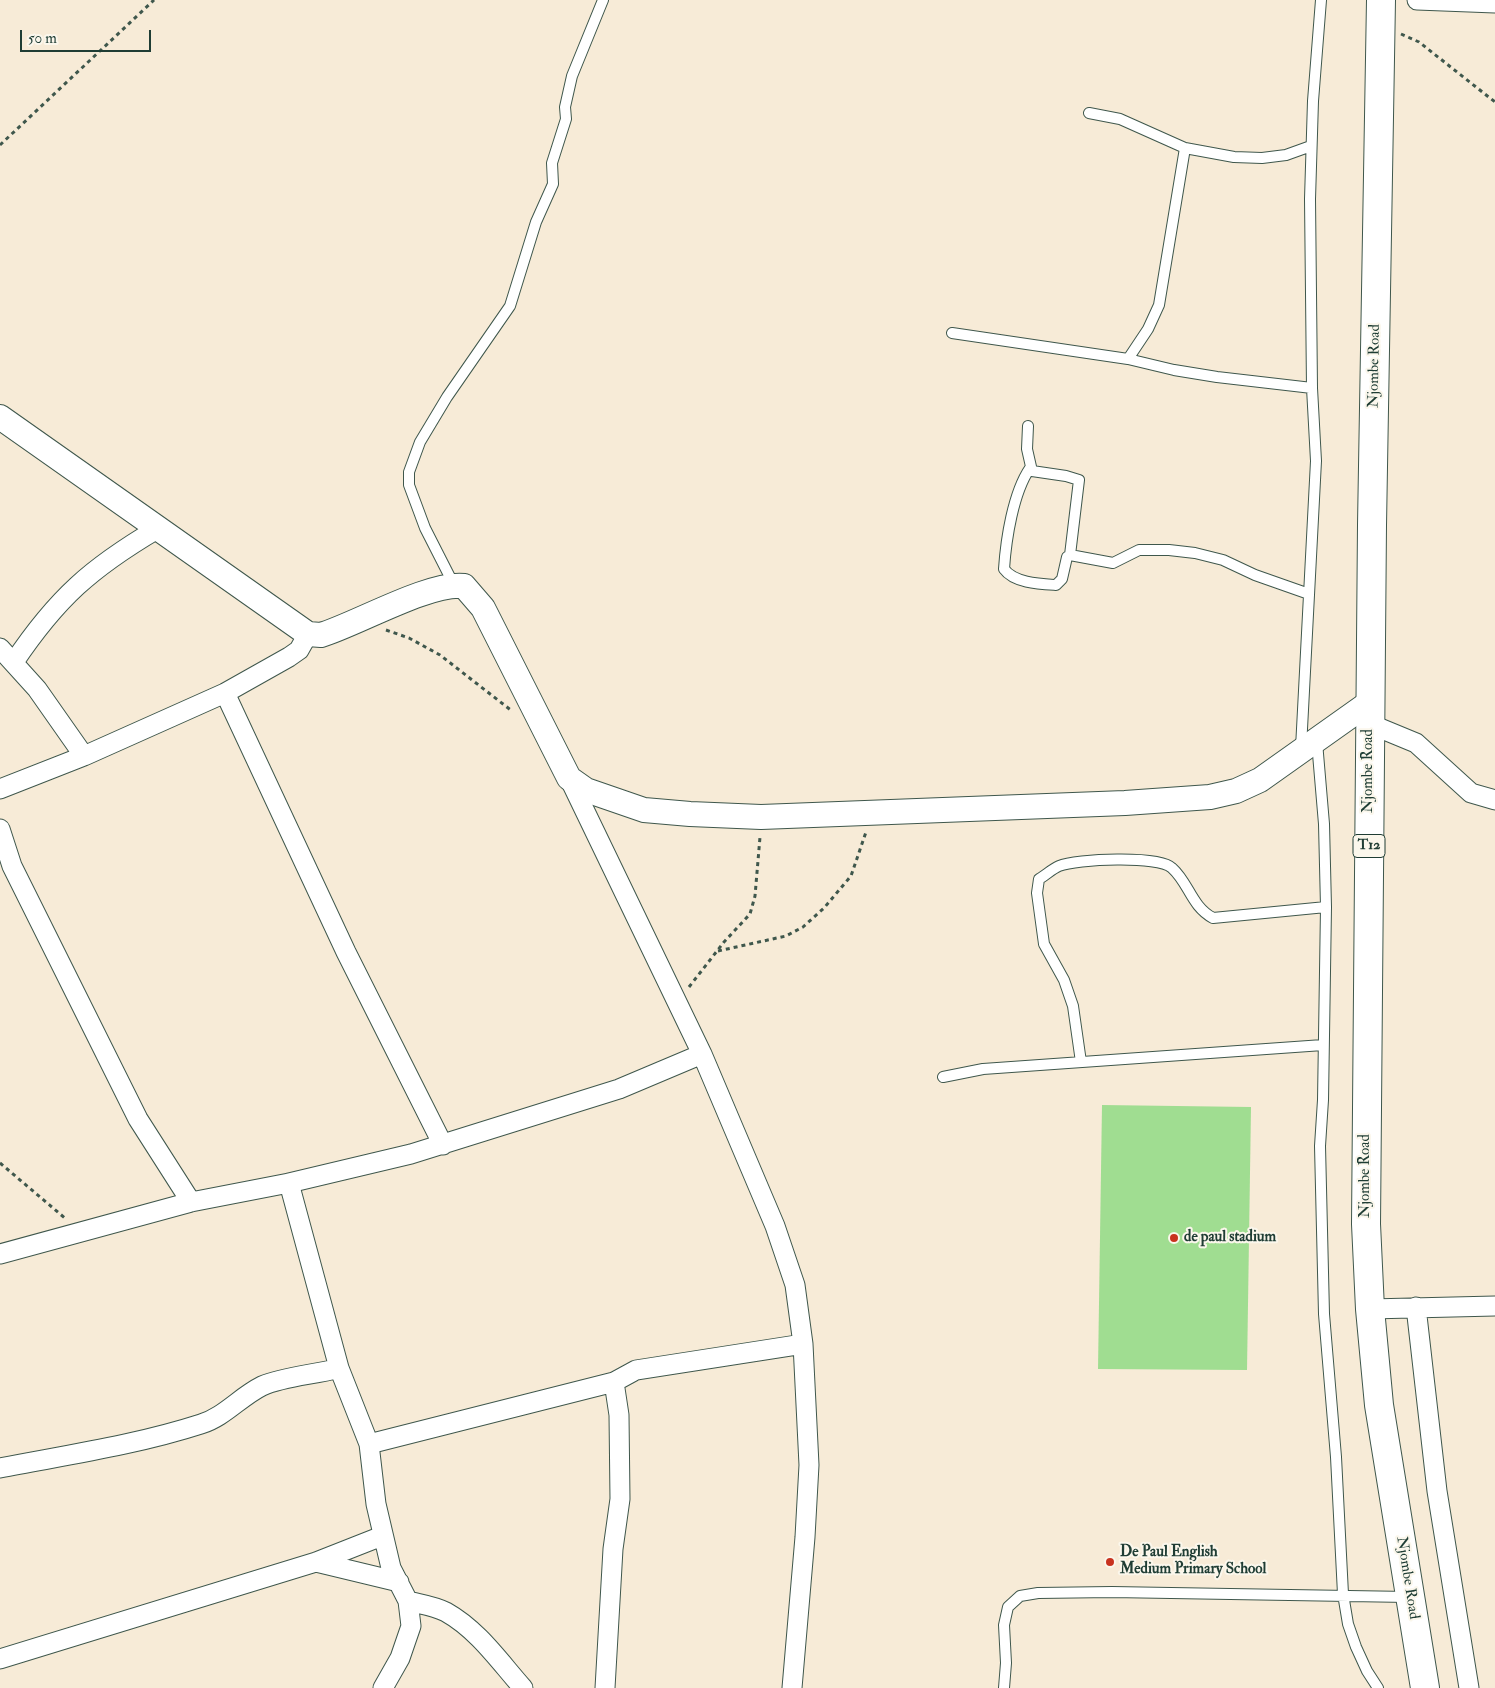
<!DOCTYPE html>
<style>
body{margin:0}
#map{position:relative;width:1495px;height:1688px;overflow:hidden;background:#f7ebd7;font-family:"IM FELL Double Pica",serif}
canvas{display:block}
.scale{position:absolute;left:20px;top:30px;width:131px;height:22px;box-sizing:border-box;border:2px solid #1f3d34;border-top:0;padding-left:6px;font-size:15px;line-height:18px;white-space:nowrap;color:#1f3d34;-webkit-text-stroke:4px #fbf7ec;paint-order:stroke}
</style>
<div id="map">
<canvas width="1495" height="1688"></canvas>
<div class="scale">50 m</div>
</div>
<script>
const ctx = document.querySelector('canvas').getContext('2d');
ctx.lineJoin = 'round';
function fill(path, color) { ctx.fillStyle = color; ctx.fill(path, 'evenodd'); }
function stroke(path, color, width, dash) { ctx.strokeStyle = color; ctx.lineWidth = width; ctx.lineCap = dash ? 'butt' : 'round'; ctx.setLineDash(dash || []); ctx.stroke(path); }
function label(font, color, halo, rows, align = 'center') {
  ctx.font = font + ' "IM FELL Double Pica",serif'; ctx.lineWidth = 4; ctx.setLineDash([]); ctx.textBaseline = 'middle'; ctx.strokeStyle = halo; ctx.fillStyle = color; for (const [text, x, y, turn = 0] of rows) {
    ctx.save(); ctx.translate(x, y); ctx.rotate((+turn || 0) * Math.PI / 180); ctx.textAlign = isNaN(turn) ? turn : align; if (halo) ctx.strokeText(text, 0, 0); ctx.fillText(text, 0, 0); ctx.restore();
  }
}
fill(new Path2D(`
 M1102,1105l149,2 -4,263 -149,-1z`), '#a0dd91');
const service = new Path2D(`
 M1089,113l31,6 65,29 49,9 28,1 24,-3 25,-9
 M952,333l176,26 46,11 43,7 95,11
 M1128,359l20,-30 11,-24 26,-157
 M1028,426l-1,23 5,22 34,5 13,4 -9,75
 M1030,468c-17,25 -24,71 -26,101 10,14 36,15 52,16l6,-6 5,-22 3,-2 43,8 26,-13h30l26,3 28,7 32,15 54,19
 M454,585l-29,-57 -16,-43v-13l11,-30 27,-45 63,-91 26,-84 17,-38 -1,-21 14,-44 -1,-12 7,-31 31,-76
 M1317,742l7,82 2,83 -3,193 -3,46 4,168 12,143 7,137 5,30 8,23 11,24 11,17
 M1301,748l15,-287 -4,-73 -2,-189 3,-98 8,-101
 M1081,1062l-8,-56 -9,-26 -20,-36 -7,-51 2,-14c7,-4 13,-10 20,-13 17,-7 100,-11 113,2 17,15 19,38 41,50l113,-11
 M943,1077l40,-8 340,-24
 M1004,1688l2,-25 -2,-38 4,-18 12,-11 18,-3 74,-1 296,5`);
const minor = new Path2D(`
 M1417,0l78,3
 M0,648l37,41 47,67
 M14,662c43,-64 77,-94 143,-133
 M225,693l121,259 97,193
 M1370,724l46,19 55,50 24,7
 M569,778l133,276 73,172 20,59 8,59 6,121 -4,72 -13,151
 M0,789l84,-33 141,-63 64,-36 10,-7 9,-16
 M0,829l12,37 126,253 53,83
 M289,1183l50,185 30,76 7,60 15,64 17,33 3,25 -11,32 -17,30
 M0,1254l191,-52 98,-19 122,-29 208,-65 83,-35
 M1416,1307l21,184 32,197
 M1370,1309l125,-3
 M369,1444l245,-62 22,-12 167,-26
 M0,1468c67,-13 136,-23 201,-44 23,-7 39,-27 61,-38 23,-10 52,-11 77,-18
 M316,1562l83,20
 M408,1601c12,3 27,5 38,11 32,18 53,49 77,76
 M0,1659l316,-97 66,-26
 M605,1688l8,-139 7,-50 -1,-84 -5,-33`);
const tertiary = new Path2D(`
 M0,417l308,217 13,1c36,-11 108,-53 143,-49l19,22 86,170 17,12 58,20 46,4 71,3 364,-14 85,-6 26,-6 24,-11 110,-78`);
const trunk = new Path2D(`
 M1381,0l-9,525 -6,699 4,85 9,96 46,283`);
stroke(service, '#3f574c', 12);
stroke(minor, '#3f574c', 21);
stroke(tertiary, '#3f574c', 26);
stroke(trunk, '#3f574c', 30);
stroke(new Path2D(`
 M1401,34l18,8 76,60
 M0,145l154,-145
 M386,630l23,8 31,17 72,56
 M718,951l68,-15 17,-9 21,-19 27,-32 15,-44
 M689,987l35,-45 26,-28 5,-18 5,-59
 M0,1163l66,56`), '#3f574c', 3, [4, 4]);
stroke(service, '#fff', 10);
stroke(minor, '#fff', 19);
stroke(tertiary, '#fff', 24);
stroke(trunk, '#fff', 28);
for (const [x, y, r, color] of [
 [1174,1238,5,"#c8321e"],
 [1110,1562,5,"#c8321e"]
]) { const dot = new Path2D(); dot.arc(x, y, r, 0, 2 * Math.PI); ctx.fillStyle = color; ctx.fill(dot); stroke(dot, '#fbf7ec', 2); }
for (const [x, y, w] of [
 [1369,846,32]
]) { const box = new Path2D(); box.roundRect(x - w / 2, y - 11.5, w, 23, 4); ctx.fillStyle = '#fbf7ec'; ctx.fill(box); stroke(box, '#1f3d34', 1); }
label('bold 14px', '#1f3d34', null, [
 ["T12",1369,846]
]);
label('15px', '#1f3d34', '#fbf7ec', [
 ["Njombe Road",1375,366,-89],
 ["Njombe Road",1369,771,-90],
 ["Njombe Road",1366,1176,-90],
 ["Njombe Road",1407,1578,81]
]);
label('bold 15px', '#1f3d34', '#fbf7ec', [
 ["de paul stadium",1184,1238],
 ["De Paul English",1120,1553],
 ["Medium Primary School",1120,1570]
], 'left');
</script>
